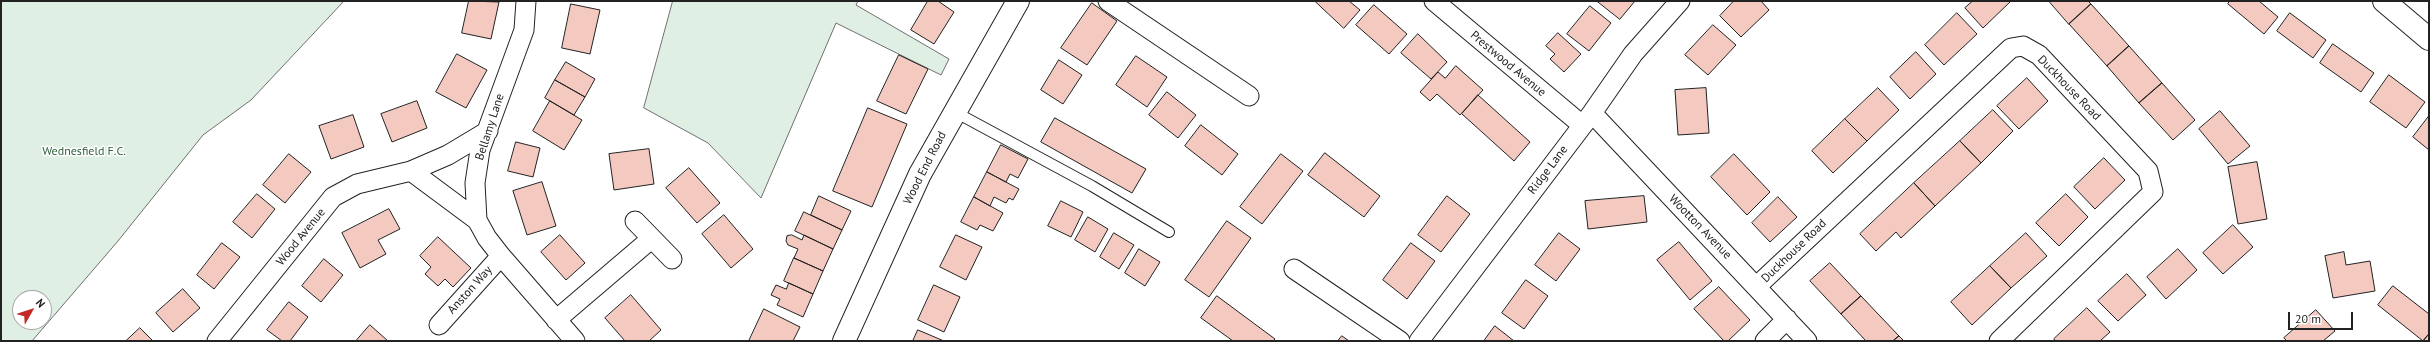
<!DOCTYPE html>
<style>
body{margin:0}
#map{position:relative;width:2430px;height:342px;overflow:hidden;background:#fff;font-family:"PT Sans",sans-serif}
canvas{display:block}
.frame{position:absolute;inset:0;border:2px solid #222;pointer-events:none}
.north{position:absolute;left:12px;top:290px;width:40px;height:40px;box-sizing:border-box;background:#fff;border:1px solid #a7a7a7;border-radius:50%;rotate:51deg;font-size:11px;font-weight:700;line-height:16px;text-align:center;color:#222}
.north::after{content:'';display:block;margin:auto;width:14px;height:18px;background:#c62828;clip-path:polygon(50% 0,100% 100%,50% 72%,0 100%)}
.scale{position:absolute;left:2288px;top:312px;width:65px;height:18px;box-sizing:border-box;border:2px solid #222;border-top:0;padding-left:5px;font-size:12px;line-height:14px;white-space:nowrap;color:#222;-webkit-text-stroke:3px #fff;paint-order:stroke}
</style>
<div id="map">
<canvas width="2430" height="342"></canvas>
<div class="frame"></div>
<div class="north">N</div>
<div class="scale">20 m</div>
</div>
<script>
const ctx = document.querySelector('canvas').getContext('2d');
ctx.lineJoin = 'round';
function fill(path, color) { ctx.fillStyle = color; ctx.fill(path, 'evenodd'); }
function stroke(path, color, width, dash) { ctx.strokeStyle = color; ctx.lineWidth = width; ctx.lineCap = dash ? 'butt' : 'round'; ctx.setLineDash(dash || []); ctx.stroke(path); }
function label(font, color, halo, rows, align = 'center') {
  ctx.font = font + ' "PT Sans",sans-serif'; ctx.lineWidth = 3; ctx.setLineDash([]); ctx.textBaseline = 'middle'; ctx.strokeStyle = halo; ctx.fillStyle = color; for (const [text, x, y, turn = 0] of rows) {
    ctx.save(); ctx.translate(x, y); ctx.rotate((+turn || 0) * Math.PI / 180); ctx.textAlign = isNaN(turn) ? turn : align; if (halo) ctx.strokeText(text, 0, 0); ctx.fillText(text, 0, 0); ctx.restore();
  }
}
const green = new Path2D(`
 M1,1h343l-93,99 -48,35 -85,106 -86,100h-31zM20,298h24v24h-24z
 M673,1h185l-2,4 93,54 -8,16 -105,-52 -75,175 -53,-55 -64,-35z`);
fill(green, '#e0efe3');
stroke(green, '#6f6f6f', 1);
const building = new Path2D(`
 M469,1l30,1 -8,37 -29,-6z
 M928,1h10l16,11 -20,32 -23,-14z
 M1315,1h34l11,9 -16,18z
 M1597,1h38l-15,18z
 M1734,1h27l8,9 -28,27 -21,-21z
 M1973,1h38l-28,27 -18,-20z
 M2049,1h39l3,3 -22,20z
 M2230,1h29l19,16 -14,17 -36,-30z
 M1092,3l25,18 -30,44 -26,-17z
 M571,4l29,6 -10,44 -28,-6z
 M2091,4l38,42 -22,20 -38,-42z
 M1374,5l33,29 -18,20 -33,-29z
 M1590,6l21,17 -22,28 -22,-17z
 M1957,13l20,21 -33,31 -19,-20z
 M2290,13l36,27 -13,18 -36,-27z
 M1713,25l23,20 -28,30 -23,-20z
 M1558,33l23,21 -17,18 -14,-13 5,-5 -9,-8z
 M1418,34l29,28 -16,17 -30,-26z
 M2333,44l41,29 -13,19 -41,-29z
 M2129,46l33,37 -23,20 -32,-37z
 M1916,52l20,22 -26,25 -20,-22z
 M457,54l30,16 -21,38 -30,-16z
 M899,55l29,14 -22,45 -29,-13z
 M1136,56l31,21 -20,30 -31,-22z
 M1059,60l23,15 -19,29 -22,-14z
 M566,62l29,17 -10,18 -30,-17z
 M1456,66l27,24 -23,25 -23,-21 -7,7 -10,-9 18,-20 7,6z
 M2389,75l36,27 -19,26 -36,-26z
 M2027,78l21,23 -29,28 -22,-23z
 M555,80l30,17 -11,18 -29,-17z
 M2162,83l33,37 -22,20 -34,-37z
 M1706,88l3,45 -31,2 -3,-45z
 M1878,88l21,22 -32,31 -22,-22z
 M1167,92l29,23 -18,23 -29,-23z
 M1478,95l52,47 -16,19 -52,-47z
 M417,101l10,27 -35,14 -11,-28z
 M550,101l32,19 -18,30 -31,-19z
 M868,108l39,16 -35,83 -39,-16z
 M1993,110l20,21 -32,32 -21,-22z
 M2220,111l30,35 -22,18 -29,-35z
 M353,115l11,32 -33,12 -12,-33z
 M2429,116v34l-16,-13z
 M1055,118l91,51 -14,24 -91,-51z
 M1845,119l22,22 -34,32 -21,-22z
 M1201,125l37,29 -16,21 -37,-29z
 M1960,141l21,22 -46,43 -21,-23z
 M516,142l24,6 -7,29 -25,-6z
 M1001,145l27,14 -10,19 -8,-4 -4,8 -19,-10z
 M649,149l5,35 -40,6 -5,-36z
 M1325,153l55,43 -16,21 -56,-42z
 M289,154l22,18 -26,31 -22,-18z
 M1281,154l22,17 -41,53 -22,-17z
 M1734,154l36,38 -23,23 -36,-38z
 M2104,158l21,22 -30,29 -21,-22z
 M2257,162l10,57 -29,5 -10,-57z
 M689,168l31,35 -23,20 -31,-35z
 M987,172l32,17 -6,11 -4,-2 -3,5 -12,-6 -4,9 -16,-9z
 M542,182l14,44 -29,9 -14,-44z
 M1914,183l21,23 -34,32 -5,-6 -20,19 -16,-17z
 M257,194l18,15 -23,29 -19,-16z
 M2066,194l22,23 -29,29 -23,-23z
 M819,196l32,15 -9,19 -31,-15z
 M1447,196l23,18 -29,38 -23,-17z
 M1644,196l3,26 -59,7 -3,-28z
 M974,197l29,16 -10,18 -13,-6 -3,5 -16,-8z
 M1778,197l19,20 -27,25 -18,-19z
 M1061,201l22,11 -12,25 -23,-11z
 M389,209l11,20 -22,11 8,14 -26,14 -18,-35z
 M804,212l38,18 -9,19 -38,-18z
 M724,215l29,34 -22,19 -29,-34z
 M1088,217l20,12 -13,23 -20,-12z
 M1227,221l24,17 -42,59 -24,-17z
 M2233,225l20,22 -30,27 -20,-21z
 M1114,233l20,12 -15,24 -19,-12z
 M1559,233l21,16 -24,32 -21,-16z
 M2026,233l21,23 -36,32 -21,-22z
 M560,235l25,28 -19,17 -25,-28z
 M792,235l10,5 2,-5 29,14 -10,22 -29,-13 4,-9 -10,-4 -2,-4 1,-5z
 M956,235l26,12 -16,33 -26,-13z
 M438,237l33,31 -18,19 -8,-8 -7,7 -13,-12 6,-7 -11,-11z
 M1679,242l33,39 -22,19 -33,-40z
 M222,243l18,14 -26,32 -17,-14z
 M1411,243l24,18 -28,38 -24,-19z
 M1139,249l21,13 -15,24 -20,-13z
 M2178,249l19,21 -31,29 -19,-22z
 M2344,252l2,13 24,-4 5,30 -42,7 -8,-42z
 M794,258l29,13 -10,23 -29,-13z
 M324,259l19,16 -22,27 -19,-16z
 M1830,263l31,33 -20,18 -31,-33z
 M1990,266l21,22 -39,37 -21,-23z
 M2127,274l19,21 -28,26 -20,-20z
 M1526,280l22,16 -24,33 -22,-16z
 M789,283l24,11 -10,23 -26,-12 3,-6 -9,-4 5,-10 10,4z
 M934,285l26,12 -16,35 -26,-12z
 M2393,286l36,28v20l-6,7 -45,-36z
 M1719,287l31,33 -22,21h-4l-30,-32z
 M183,289l17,19 -27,24 -17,-19z
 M631,295l30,35 -12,11h-24l-20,-23z
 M1217,296l58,43 -2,2h-40l-32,-23z
 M1861,296l38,40 -6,5h-27l-25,-27z
 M289,302l19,15 -18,24h-8l-15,-11z
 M2087,308l23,24 -10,9h-45l-1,-2z
 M764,309l36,18 -7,14h-44z
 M2316,310l19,21 -12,10h-36l-3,-3z
 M370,325l18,16h-32z
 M1495,326l19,15h-30z
 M140,328l13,13h-27z
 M918,330l26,11h-31z
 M2429,334v7h-6z
 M1342,336l7,5h-11z
 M1899,336l5,5h-11z`);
fill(building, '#f3c9c0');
stroke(building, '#222', 1);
const service = new Path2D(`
 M955,112l137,74 77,46`);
const minor = new Path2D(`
 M526,1l-2,29 -44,120 -5,33 2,37 10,18 14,18 74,85
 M1108,1l141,95
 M1434,1l148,124
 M1592,113l215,228
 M477,220l-66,-49 37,-16 40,-24
 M635,221l37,38
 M1294,269l106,72
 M1757,286l254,-238 12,-2 16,9 109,116 5,21 -154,149
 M556,320l95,-81
 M439,325l62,-69
 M217,341l116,-144 24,-13 54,-13
 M1419,341l173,-228 41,-59 47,-53
 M1765,341l22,-22`);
const tertiary = new Path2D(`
 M2384,1l45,38
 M844,341l76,-167 98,-173`);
stroke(service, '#222', 12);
stroke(minor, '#222', 21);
stroke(tertiary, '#222', 24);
stroke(service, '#fff', 10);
stroke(minor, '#fff', 19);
stroke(tertiary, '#fff', 22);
label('12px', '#222', '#fff', [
 ["Prestwood Avenue",1508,64,40],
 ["Duckhouse Road",2069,88,46],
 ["Bellamy Lane",490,127,-72],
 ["Wood End Road",925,168,-63],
 ["Ridge Lane",1548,170,-53],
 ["Wootton Avenue",1700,227,46],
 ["Wood Avenue",301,237,-51],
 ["Duckhouse Road",1794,251,-44],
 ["Anston Way",470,290,-48]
]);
label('12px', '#2f5e38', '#fff', [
 ["Wednesfield F.C.",84,152]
]);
</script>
